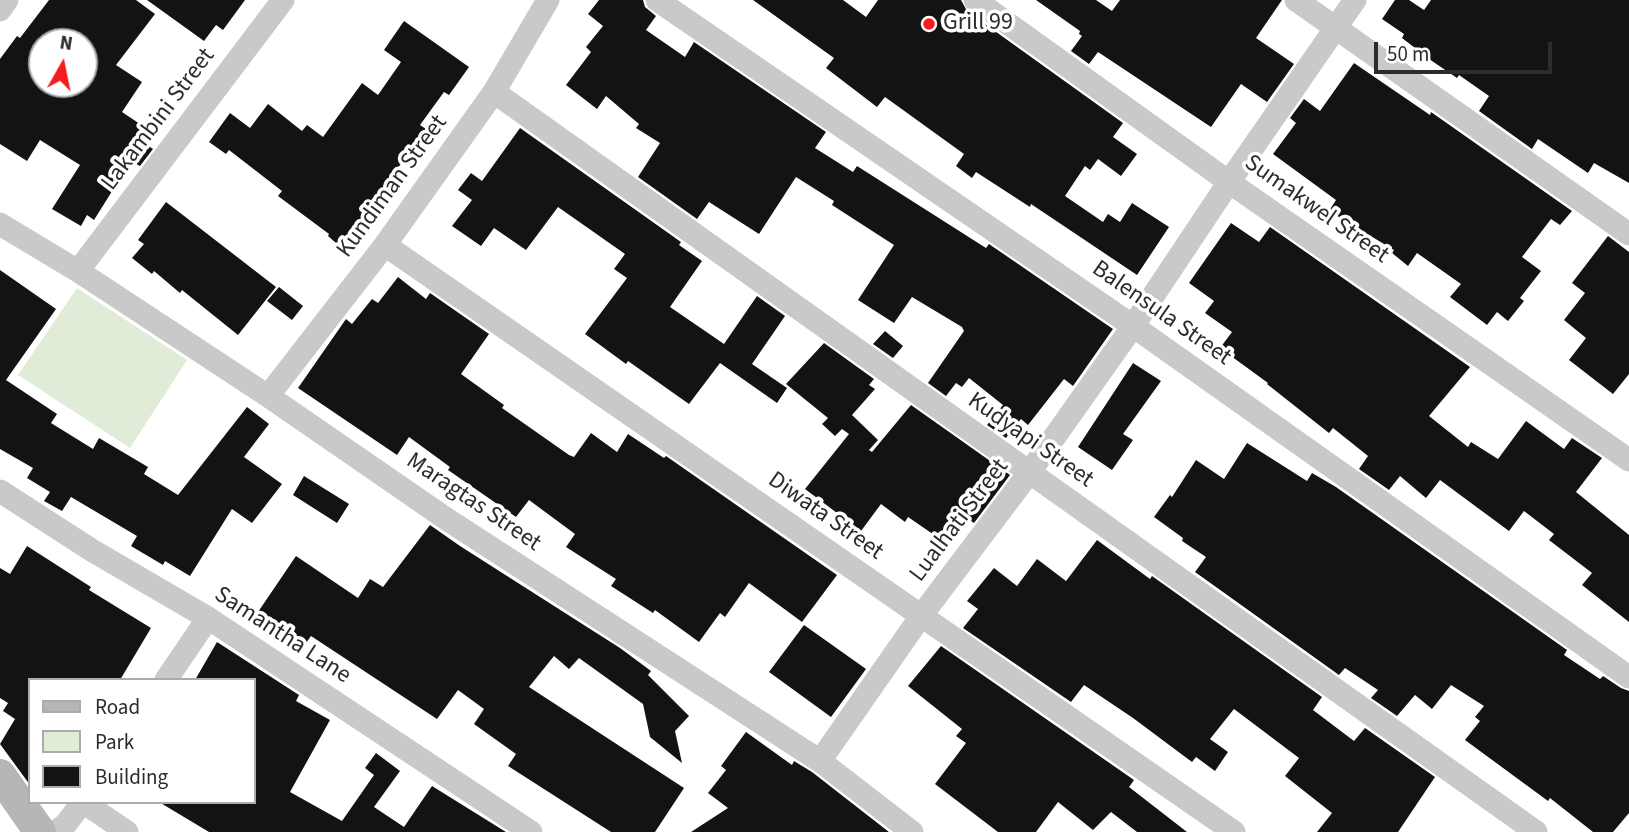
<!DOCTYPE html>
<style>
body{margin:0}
#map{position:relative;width:1629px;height:832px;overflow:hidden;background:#fff;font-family:"Source Sans 3",sans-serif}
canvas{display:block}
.legend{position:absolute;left:28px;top:678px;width:228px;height:126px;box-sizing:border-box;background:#fff;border:2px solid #ababab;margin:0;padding:9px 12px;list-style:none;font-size:21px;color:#2c2c2c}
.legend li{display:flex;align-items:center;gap:14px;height:35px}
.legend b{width:35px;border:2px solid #ababab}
.north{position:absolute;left:28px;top:28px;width:70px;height:70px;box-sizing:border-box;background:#fff;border:2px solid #ababab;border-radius:50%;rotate:9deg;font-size:19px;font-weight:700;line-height:28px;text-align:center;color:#2c2c2c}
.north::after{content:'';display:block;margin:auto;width:24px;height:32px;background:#f51c1d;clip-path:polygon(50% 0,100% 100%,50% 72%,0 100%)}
.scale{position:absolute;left:1374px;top:42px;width:178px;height:32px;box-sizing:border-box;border:4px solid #2c2c2c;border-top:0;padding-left:9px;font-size:21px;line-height:24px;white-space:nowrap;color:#2c2c2c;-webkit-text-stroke:5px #fff;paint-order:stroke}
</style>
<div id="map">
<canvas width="1629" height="832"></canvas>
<ul class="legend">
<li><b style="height:9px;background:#b6b6b6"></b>Road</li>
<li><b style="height:19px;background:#e1ecd8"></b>Park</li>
<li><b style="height:19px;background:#131313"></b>Building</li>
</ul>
<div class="north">N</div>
<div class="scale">50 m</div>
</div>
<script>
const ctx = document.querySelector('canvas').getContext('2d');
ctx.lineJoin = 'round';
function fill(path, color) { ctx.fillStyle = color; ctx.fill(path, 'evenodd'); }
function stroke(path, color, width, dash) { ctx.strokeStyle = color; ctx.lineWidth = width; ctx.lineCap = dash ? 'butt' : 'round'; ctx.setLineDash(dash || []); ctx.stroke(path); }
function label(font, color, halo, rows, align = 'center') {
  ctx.font = font + ' "Source Sans 3",sans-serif'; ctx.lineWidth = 7; ctx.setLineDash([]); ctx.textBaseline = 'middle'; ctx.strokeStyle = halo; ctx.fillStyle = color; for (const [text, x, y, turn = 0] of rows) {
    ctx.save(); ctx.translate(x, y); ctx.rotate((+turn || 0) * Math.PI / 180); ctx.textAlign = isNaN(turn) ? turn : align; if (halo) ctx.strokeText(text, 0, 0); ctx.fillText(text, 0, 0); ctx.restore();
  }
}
fill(new Path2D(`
 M77,288l110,72 -57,88 -112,-73z`), '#e1ecd8');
fill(new Path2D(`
 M49,0h87l19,14 -39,51 26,17 -20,30 21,14 -8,11 18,12 -13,17 -9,-5 -37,59 -7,-5 -6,11 -29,-17 28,-44 -40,-25 -13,21 -27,-17v-85l17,-23 3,2zM42,42h42v42h-42z
 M147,0h98l-22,30 -7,-5 -12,16z
 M599,0h44l2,7 11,9 -10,14 39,27 9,-15 132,90 -11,16 38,24 4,-6 129,82 3,-4 124,85 -40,57 -9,-7 -36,46 -7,-6 -15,19 -19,-13 16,-20 -34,-27 -7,9 -6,-4 -10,13 -18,-13 36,-52 -2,-4 -50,-30 -18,26 -36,-23 36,-55 -62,-40 2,-4 -38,-24 -37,57 -50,-32 -12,17 -59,-42 22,-34 -24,-15 3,-4 -33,-28 -9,13 -31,-24 25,-33 -5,-5 17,-21 -15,-12z
 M753,0h90l23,17 12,-17h83l6,11 156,112 -10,14 24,17 -16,22 -23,-17 -8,11 -5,-4 -20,30 38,26 5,-8 12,8 12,-19 37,24 -32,48 -106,-71 -1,3 -54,-35 -4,6 -16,-12 8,-12 -79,-57 -8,10 -51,-39 8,-10z
 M1036,0h60l16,11 8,-11h162l-26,38 38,26 -27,38 -26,-18 -30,43 -113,-75 -9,12 -18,-13 11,-15 -3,-2 1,-3z
 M1395,0h14l15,10 7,-10h198v183l-35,-20 -6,10 -50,-34 -6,10 -53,-38 10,-15 -30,-21 -2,3 -25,-17 -30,-23 2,-4 -22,-15z
 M404,21l65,46 -20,28 -5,-3 -24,33 6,4 -41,57 5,3 -47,60 -15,-13 1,-2 -51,-38 4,-5 -53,-41 -3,4 -17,-12 21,-29 20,15 18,-24 34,27 5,-6 16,12 39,-54 16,12 23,-33 -17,-12z
 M1354,63l76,52 1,-3 141,99 -12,14 -9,-6 -29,38 19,14 -21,27 4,3 -16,20 -11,-9 -10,13 -37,-28 11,-13 -44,-31 -9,13 -16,-13 2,-3 -65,-39 7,-11 -63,-46 23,-31 -6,-5 14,-19 16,12z
 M520,128l161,114 -2,3 23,16 -32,46 54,37 33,-48 28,20 -33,48 35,24 -10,15 -57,-40 -31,41 -61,-43 -2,3 -41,-30 42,-56 -13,-9 11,-15 -67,-47 -32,43 -32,-22 -13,18 -29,-20 20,-26 -14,-10 13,-17 11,8z
 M166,202l110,85 -38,48 -56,-45 -2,3 -26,-22 -2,3 -20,-16 12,-14 -6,-4z
 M1231,223l28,19 11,-15 200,140 -41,49 39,31 3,-5 27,17 28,-38 38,28 8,-11 30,20 -26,34 53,43v87l-47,-37 10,-12 -43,-33 5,-6 -30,-23 -15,20 -69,-51 -14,18 -26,-22 -11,14 -30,-21 9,-13 -35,-28 -4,5 -62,-49 1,-1 -48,-35 12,-16 -27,-19 9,-12 -25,-18z
 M1608,236l21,16v122l-16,20 -44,-34 17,-22 -22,-18 21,-27 -13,-10z
 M0,270l56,39 -50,71 51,34 -6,9 42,26 6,-11 49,29 -4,7 34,21 69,-88 22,17 -25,33 38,27 -30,39 -20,-14 -42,67 -25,-15 -2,4 -32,-19 6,-10 -66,-39 -9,14 -18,-10 6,-9 -23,-14 6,-10 -33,-19z
 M398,277l28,22 4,-6 59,41 -28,40 43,31 -2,3 67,47 5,2 17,-24 26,19 11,-18 36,24 2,-2 171,119 -35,47 -53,-39 -24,34 -5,-4 -21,29 -44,-32 -2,3 -42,-27 5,-7 -50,-32 9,-13 -46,-34 -13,17 -68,-47 2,-3 -41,-30 -12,18 -99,-67 48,-69 6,5 20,-25 6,4z
 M279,287l24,19 -11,14 -25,-19z
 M885,331l18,15 -10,12 -20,-14z
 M824,343l50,36 -5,6 6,4 -23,26 26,25 -9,10 3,2 39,-47 99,70 -36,48 -12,-8 -19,26 -35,-24 -3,5 -24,-18 -20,27 -56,-42 44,-55 -7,-5 -7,7 -13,-12 6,-6 -42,-34z
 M1133,363l28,18 -38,53 10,6 -21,30 -34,-23z
 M1247,443l60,38 5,-8 24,14 231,163 -3,5 36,24 3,-3 18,12 8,3v122l-16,19h-20l-43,-34 -2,3 -83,-61 15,-19 -5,-4 9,-11 -33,-21 -19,24 -17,-14 -18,21 -26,-18 7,-8 -33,-22 -6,7 -144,-103 11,-15 -24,-16 1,-3 -29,-21 16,-22 2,2 24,-37 28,19z
 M304,476l45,28 -12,19 -44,-28z
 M430,525l30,21 160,102 31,23 -3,4 41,41 -14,15 7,32 -32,-26 -7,-33 -64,-46 -10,11 -15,-13 -25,31 155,101 -29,44h-44l-103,-66 8,-12 -42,-30 10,-15 -26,-19 -21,29 -126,-83 -5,7 -48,-31 38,-56 62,42 12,-19 13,8z
 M1097,540l53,39 2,-3 170,121 -9,13 41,31 11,-13 70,49 -37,55h-81l15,-19 -47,-37 14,-18 -65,-49 -24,30 18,13 -13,19 -19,-14 -4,5 -59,-44 -49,-33 -13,17 -108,-74 15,-19 -11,-8 27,-33 23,18 20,-27 29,22z
 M27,546l64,41 -2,3 62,38 -31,52h-90v105l-30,-41 15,-25 -12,-8 5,-8 -8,-5v-130l10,6z
 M804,625l62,44 -35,48 -62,-45z
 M217,642l82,53 -3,6 34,19 -40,72 52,29 32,-46 -9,-7 11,-15 24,18 -26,36 30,20 28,-41 74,46h-297l-50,-30h95v-122h-59z
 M941,646l193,134 -5,7 58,45h-50l-26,-20 -18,18 -35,-28 -22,30h-38l-63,-48 31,-41 -10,-7 6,-7 -54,-43z
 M746,732l46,33 2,-4 18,11 77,60h-198l37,-24 -20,-15 18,-23 -5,-4z`), '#131313');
stroke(new Path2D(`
 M657,0l476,326 496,351
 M975,0l254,182 400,278
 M1296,0l333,234
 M0,10l7,-10
 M494,92l1042,740
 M0,224l78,47 190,125 180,124 372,241 92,71
 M385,245l849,587
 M78,271l205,-271
 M268,396l117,-151 109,-153 54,-92
 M0,491l93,60 115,67 323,214
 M166,680l42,-62
 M820,761l101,-145 108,-143 104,-147 96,-144 126,-182
 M83,802l44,30
 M55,832l10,-7 17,-22`), '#c9c9c9', 23);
stroke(new Path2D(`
 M0,775l40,57`), '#b6b6b6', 32);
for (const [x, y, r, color] of [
 [929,24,7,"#f51c1d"]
]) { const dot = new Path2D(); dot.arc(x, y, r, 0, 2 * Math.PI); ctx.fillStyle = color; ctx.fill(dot); stroke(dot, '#fff', 2.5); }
label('24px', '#2c2c2c', '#fff', [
 ["Grill 99",943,24]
], 'left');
label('24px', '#2c2c2c', '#fff', [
 ["Lakambini Street",159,120,-53],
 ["Kundiman Street",393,187,-54],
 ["Sumakwel Street",1316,210,35],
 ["Balensula Street",1161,314,35],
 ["Kudyapi Street",1030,441,35],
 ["Maragtas Street",473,503,34],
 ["Diwata Street",825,517,35],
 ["Lualhati Street",960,521,-53],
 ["Samantha Lane",282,636,33]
]);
</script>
